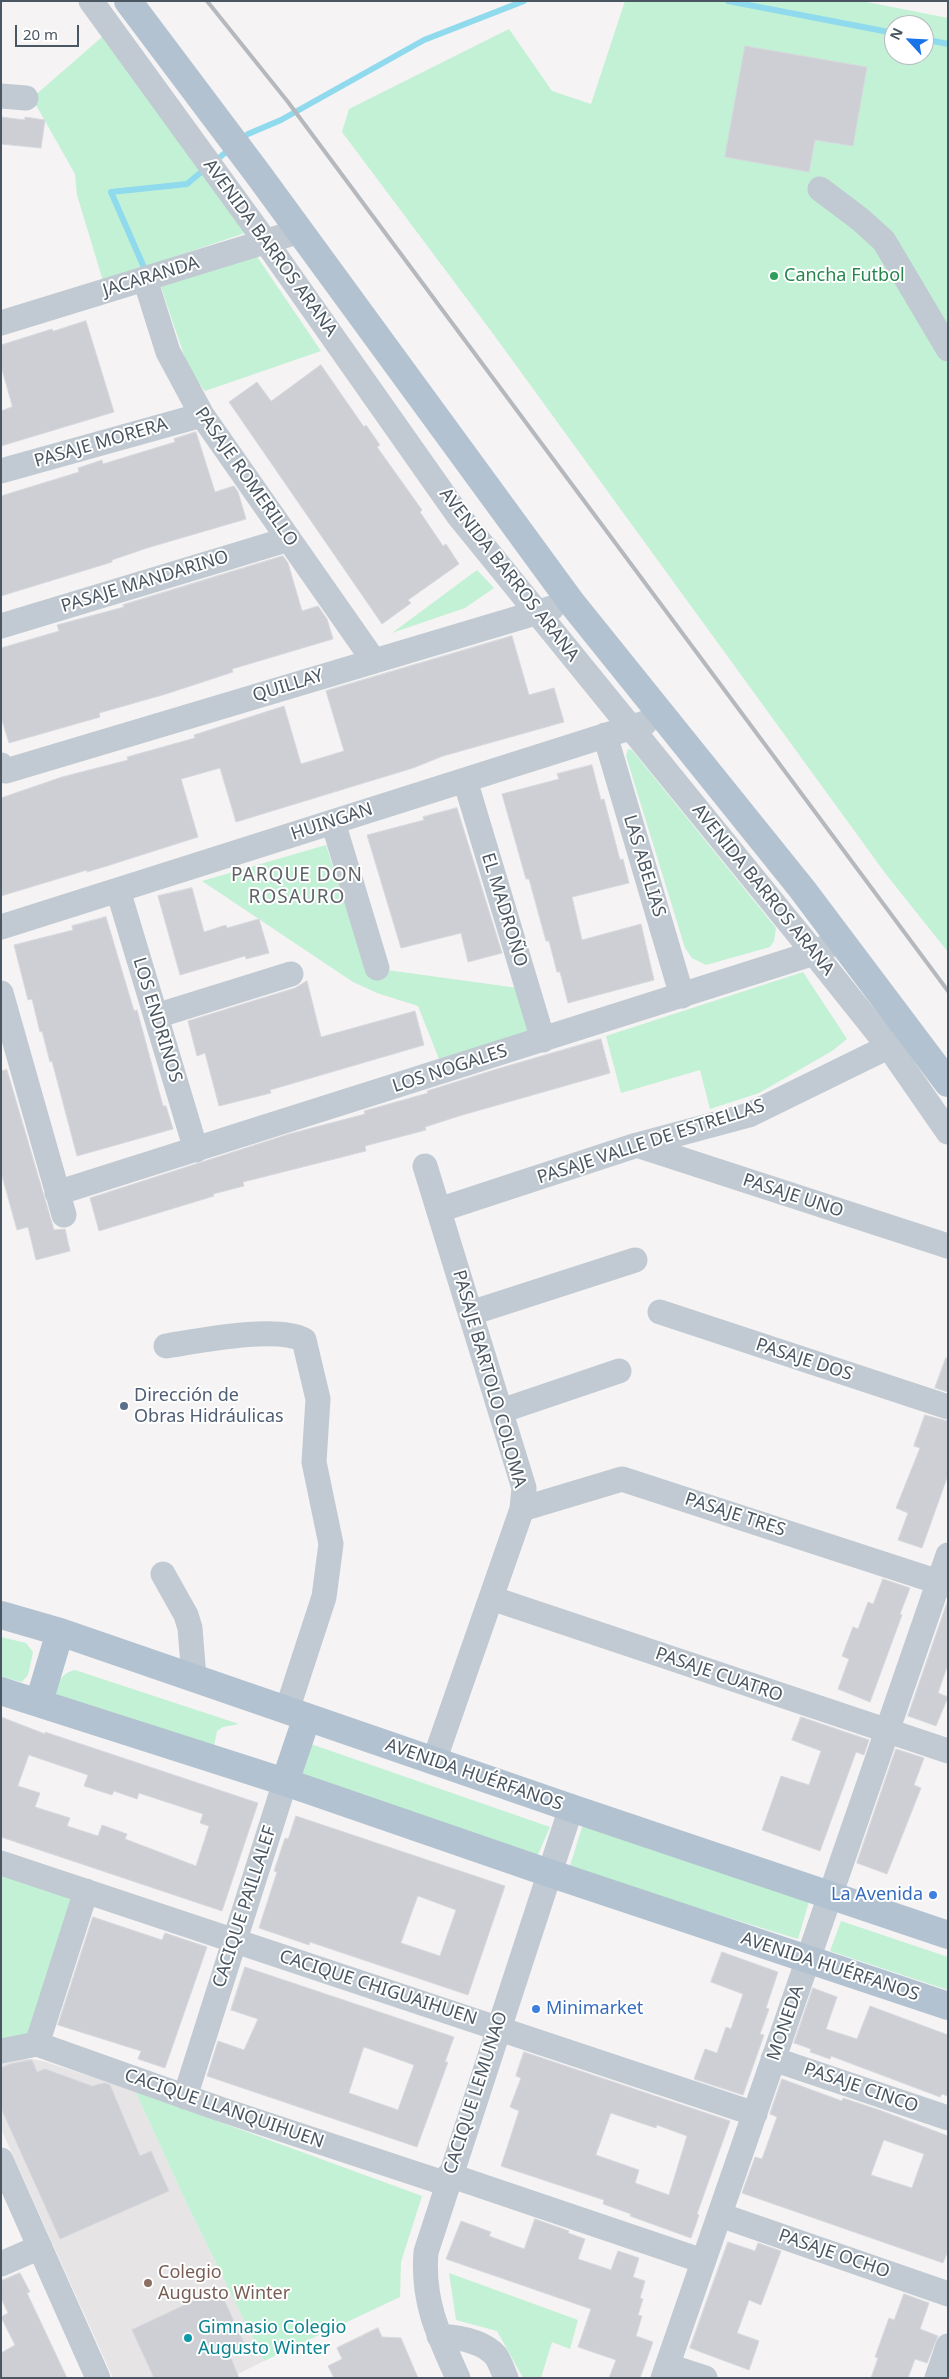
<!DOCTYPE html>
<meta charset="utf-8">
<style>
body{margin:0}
#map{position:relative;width:949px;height:2379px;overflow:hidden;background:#f5f3f3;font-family:"Noto Sans",sans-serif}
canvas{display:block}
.frame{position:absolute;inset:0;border:2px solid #4a5661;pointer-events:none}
.north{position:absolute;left:884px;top:15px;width:50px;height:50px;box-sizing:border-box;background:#fff;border:1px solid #b7bbc0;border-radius:50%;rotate:295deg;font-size:14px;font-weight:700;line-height:20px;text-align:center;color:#4a5661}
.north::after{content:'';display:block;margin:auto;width:18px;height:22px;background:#1a73e8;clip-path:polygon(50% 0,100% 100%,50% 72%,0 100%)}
.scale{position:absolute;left:15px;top:25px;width:64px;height:22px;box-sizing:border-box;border:2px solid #4a5661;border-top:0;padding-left:6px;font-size:15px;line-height:18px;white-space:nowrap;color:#4a5661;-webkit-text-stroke:4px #fff;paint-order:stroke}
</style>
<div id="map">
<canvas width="949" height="2379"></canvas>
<div class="frame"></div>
<div class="north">N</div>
<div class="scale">20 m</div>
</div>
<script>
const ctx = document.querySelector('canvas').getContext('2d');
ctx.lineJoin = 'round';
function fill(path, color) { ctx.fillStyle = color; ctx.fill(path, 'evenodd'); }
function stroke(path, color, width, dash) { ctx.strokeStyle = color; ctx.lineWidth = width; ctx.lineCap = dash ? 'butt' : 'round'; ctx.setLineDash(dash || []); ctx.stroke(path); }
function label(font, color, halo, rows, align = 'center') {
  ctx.font = font + ' "Noto Sans",sans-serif'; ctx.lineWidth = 4; ctx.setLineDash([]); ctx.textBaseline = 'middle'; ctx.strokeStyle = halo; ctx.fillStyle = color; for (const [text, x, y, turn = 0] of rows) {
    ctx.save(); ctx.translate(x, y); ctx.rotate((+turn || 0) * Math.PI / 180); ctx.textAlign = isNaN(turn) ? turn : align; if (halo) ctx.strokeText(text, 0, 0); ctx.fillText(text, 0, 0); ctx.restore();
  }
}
fill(new Path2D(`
 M8,2059h23l15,3 89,29 52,113 77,157 -34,17h-117l-112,-249v-69z`), '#e6e4e5');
fill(new Path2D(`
 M625,1h237l86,17v934l-63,-79 -391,-538 -152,-203 7,-23 160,-80 43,62 39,13zM894,25h30v30h-30z
 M102,37l143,196 -142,48 -26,-86 -2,-21 -43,-76z
 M256,255l65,96 -116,40 -16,-21 -29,-86z
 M477,570l17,18 -29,20 -73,25z
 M628,749l4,1 144,178 -2,13 -4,6 -64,18 -14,-7 -7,-10 -59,-192z
 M326,845l39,122 153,21 12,44 -91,27 -21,-53 -41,-13 -24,-11 -151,-101z
 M803,972l44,67 -15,12 -73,42 -49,16 -10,-39 -79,23 -15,-57z
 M1,1637l25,6 7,9 -5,23 -6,7 -21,-5z
 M75,1670l164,54 -16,3 -6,4 -3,16 -159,-51c3,-12 5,-23 20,-26z
 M308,1743l242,84 -13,30 -241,-83z
 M583,1824l228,71 -13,44 -229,-70z
 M1,1875l70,23 -42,137 -28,6z
 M841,1921l107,36v33l-118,-39z
 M135,2091l287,105 -21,66 -1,35 -136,64 -77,-157z
 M449,2273l129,47 -8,29 -18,-7 -11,36h-18l-26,-47 -41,-11z`), '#c3f1d5');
stroke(new Path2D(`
 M728,1l166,32
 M924,39l24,5
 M241,140l7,-6 33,-14 143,-80 100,-39
 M214,162l17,-14
 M146,272l-35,-80 76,-8 19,-16`), '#90daee', 6);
const building = new Path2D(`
 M745,46l122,21 -14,79 -38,-6 -6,32 -84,-15z
 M1,117l24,3v-3l20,3 -4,28 -40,-4z
 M86,321l28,91 -113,34v-35l11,-4v-2l-11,-39v-21l51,-16 1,2z
 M321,365l43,62 2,-2 14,20 -3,2 45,63 -2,2 23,34 3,-2 13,20 -51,36 3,3 -29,21 -153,-222 28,-20 14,19z
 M196,432l19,60 19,-6 4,6 8,27 -99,29 -35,12v2l-111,34v-100l78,-24 -1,-4 24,-8 1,4 72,-22 -1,-3z
 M283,556l5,7 14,48 16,-5 9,13 6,20 -101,30 1,3 -67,22 -67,19 1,4 -91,26 -8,-26v-69l58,-17 -2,-6 67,-18 -1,-2z
 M512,636l17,59 25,-7 10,34 -121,34 -30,12 -177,54 -16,-54 -39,11 17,58 -88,28 -23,7v-2l-86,26v-98l61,-21 66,-17 -1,-3 68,-19 -1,-3 90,-29 17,58 43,-13 -18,-60z
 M592,765l9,35 3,-1 16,61 3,-1 6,24 -57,14 10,43 59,-16 13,56 -86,23 -8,-31h-3l-8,-31h-3l-17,-62h-3l-24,-85 57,-15 -2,-5z
 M457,808l45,145 -34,9 -7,-29 -60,15 -34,-113 57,-15 -1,-3z
 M192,888l12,44 22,-7 1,3 32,-9 10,34 -23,6 -1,-3 -65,19 -22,-79z
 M106,917l28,94 3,-1 26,96h3l7,23 -96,27 -25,-95 -2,1 -8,-31 -2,1 -8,-33 -4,1 -14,-55 59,-15 -1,-4z
 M307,981l14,56 94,-26 9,34 -154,45 1,3 -52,13 -14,-53 -8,3 -9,-35 107,-33z
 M601,1039l9,34 -151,43 -34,11 1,3 -61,16 1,5 -123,31 1,4 -31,8 1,2 -115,35 -9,-33 199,-64 76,-20 -1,-3 64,-18 -1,-2 70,-22z
 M7,1070l47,160 11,-1 5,22 -34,9 -8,-33 -11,3 -16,-58v-101z
 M946,1358l2,1v33l-13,-4z
 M925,1415l23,6v54l-26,73 -24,-8 10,-27 -12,-5 24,-60 -6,-2z
 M883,1579l27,9 -10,26 2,1 -32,87 -32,-13 11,-30 -7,-3 11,-29 5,2 10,-27 5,2z
 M948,1600v64l-10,29 10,4 -12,29 -28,-10z
 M1,1717l44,17v-2l213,71 -36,108 -221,-74zM29,1755l59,20 -4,11 28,9 2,-4 23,8 2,-6 64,21 -3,9 9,3 -13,40 -71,-27 2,-5 -25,-9 -4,11 -31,-10 3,-8 -35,-11 5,-14 -22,-7z
 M801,1717l68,23 -5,15 -8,-3 -36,99 -58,-21 19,-54 28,9 12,-34 -29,-11z
 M896,1749l28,9 -10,27 7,3 -34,86 -30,-11z
 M296,1816l209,70 -37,109 -158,-53 -1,3 -50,-17 18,-56 -3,-1 11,-33 3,1zM418,1896l38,14 -16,46 -39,-13z
 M93,1917l69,23 3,-7 42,14 -42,121 -27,-9 3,-8 -83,-26z
 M722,1952l56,20 -12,36 3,1 -9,25 4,1 -21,60 -49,-16 11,-30 12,4 9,-26 5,2 12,-35 -32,-12z
 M245,1967l209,70 -9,25h3l-31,85 -210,-71 11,-35 26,9 14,-31 -27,-9zM364,2047l50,18 -16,45 -49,-17z
 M813,1988l24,9 -11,32 31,10 13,-33 78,29v61l-6,-2 -2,3 -109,-41 -1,3 -20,-7 1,-3 -17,-6z
 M524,2052l206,69 -33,93 2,1 -8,23 -61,-22 1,-2 -28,-10 1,-4 -103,-34 18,-55 -9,-4 11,-29 -5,-2zM611,2113l45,15 1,-3 30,11 -18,59 -34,-12 4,-13 -43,-15z
 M32,2060l5,12 8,-3 47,17 13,-3 5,2 30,71 11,-5 18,40 -109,48 -59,-131v-40l9,-4z
 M782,2079l60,22 1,-3 39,13 66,25v115l-5,12 -201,-70 13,-36 7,2 15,-42 -7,-3zM884,2140l40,14 -12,34 -41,-13z
 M535,2219l34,12 -1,2 17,6 -7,20 33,11 7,-19 21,7 -6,19 12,4 -5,17 3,1 -5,16 4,1 -6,20 17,6 -13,36h-31l7,-18 -38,-13 13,-38 -145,-50 15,-38 30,11 -2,4 35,13z
 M728,2242l27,9 3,-8 23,8 -20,54 -12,-5 -12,33 22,8 -10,29 -59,-22z
 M20,2273l10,19 -3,1 40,85h-66v-25l14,-8 -14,-28 7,-4 -7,-15v-17z
 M219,2289l26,56 -16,8 10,25h-85l-22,-48z
 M904,2294l25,9 -9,26 18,7 -11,27 -12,-4 -7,19h-37l7,-20 -3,-1 14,-39 5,2z
 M378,2328l4,9 19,1 17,40h-84l-6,-12 14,-7 -5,-11z`);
fill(building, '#cdcfd5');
stroke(building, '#d7d9de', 1);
stroke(new Path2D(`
 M91,1l175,241 192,273 356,438 75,94 59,85
 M1,96l25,2
 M820,189l41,31 23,21 64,108
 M145,279l23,73 34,63 172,246
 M1,323l299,-92
 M1,471l201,-56
 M1,626l288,-87
 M605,735l77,261
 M1,765l5,6 546,-163
 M465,780l78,260
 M333,822l44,146
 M118,890l78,260
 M1,927l644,-204
 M1,993l63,222
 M156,1016l135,-42
 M637,1145l311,101
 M425,1166l99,322 -2,21 -88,252
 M57,1193l757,-240 14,-7
 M439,1210l198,-65 112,-30 153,-75
 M660,1312l288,95
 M471,1313l164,-53
 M166,1346c33,-5 110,-21 138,-6l14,59 -4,63 17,82 -7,53 -37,113
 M501,1411l118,-40
 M522,1509l100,-30 326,106
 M163,1574l23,41 4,13 4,50
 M491,1598l457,153
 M1,1863l754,251
 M37,2044l49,-153
 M1,2051l36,-7 183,65 227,75
 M773,2059l175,59
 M185,2097l100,-315
 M1,2160l97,218
 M449,2175l254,86
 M720,2215l228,79
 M1,2264l39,-17
 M439,2336c19,1 44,5 57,20 4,6 7,15 10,22
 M668,2366l37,12
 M458,2378c-20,-44 -36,-77 -32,-126l145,-444
 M663,2378l285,-823
 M937,2378l11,-32`), '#c1cad2', 25);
stroke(new Path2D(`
 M128,1l130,173 313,428 231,287 146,194
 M1,1615l59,17 511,176 377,127
 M1,1691l284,91 264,91 399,133
 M39,1702l21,-70
 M285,1782l22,-65`), '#b3c2d1', 28);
stroke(new Path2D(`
 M207,1l81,101 660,889`), '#b5b8bd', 4);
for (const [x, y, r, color] of [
 [774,276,5,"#2e9e5b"],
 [124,1406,5,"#5c6f8a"],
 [933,1895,5,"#3f7fe0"],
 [536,2009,5,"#3f7fe0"],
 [148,2283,5,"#8d6e63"],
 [188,2338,5,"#0f9aa8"]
]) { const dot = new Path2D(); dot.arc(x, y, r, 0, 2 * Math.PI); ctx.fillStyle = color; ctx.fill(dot); stroke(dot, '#fff', 2); }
label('18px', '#4a5661', '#fff', [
 ["AVENIDA BARROS ARANA",270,248,54],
 ["JACARANDA",151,277,-17],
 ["PASAJE MORERA",101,443,-16],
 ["PASAJE ROMERILLO",246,477,55],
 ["AVENIDA BARROS ARANA",509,575,52],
 ["PASAJE MANDARINO",145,582,-17],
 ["QUILLAY",288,686,-17],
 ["HUINGAN",332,822,-18],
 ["LAS ABELIAS",644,866,73],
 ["AVENIDA BARROS ARANA",763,890,51],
 ["EL MADROÑO",504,910,73],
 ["LOS ENDRINOS",157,1020,73],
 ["LOS NOGALES",450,1069,-18],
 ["PASAJE VALLE DE ESTRELLAS",651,1142,-18],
 ["PASAJE UNO",793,1196,18],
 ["PASAJE DOS",804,1360,18],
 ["PASAJE BARTOLO COLOMA",489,1379,74],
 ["PASAJE TRES",735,1515,18],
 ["PASAJE CUATRO",719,1675,19],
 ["AVENIDA HUÉRFANOS",474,1775,19],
 ["CACIQUE PAILLALEF",245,1907,-72],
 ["AVENIDA HUÉRFANOS",830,1967,18],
 ["CACIQUE CHIGUAIHUEN",378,1988,18],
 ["MONEDA",786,2023,-71],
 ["PASAJE CINCO",861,2088,19],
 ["CACIQUE LEMUNAO",476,2093,-72],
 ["CACIQUE LLANQUIHUEN",224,2109,19],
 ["PASAJE OCHO",834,2254,19]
]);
label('18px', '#27864d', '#fff', [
 ["Cancha Futbol",784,276]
], 'left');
label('18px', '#4e5e75', '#fff', [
 ["Dirección de",134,1396],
 ["Obras Hidráulicas",134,1417]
], 'left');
label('18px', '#366cbe', '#fff', [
 ["La Avenida",923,1895],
 ["Minimarket",546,2009,"left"]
], 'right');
label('18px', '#785e54', '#fff', [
 ["Colegio",158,2273],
 ["Augusto Winter",158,2294]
], 'left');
label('18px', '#0d838f', '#fff', [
 ["Gimnasio Colegio",198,2328],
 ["Augusto Winter",198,2349]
], 'left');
ctx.letterSpacing = '1px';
label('19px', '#5f6368', '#fff', [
 ["PARQUE DON",297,876],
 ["ROSAURO",297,898]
]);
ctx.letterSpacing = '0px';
</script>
